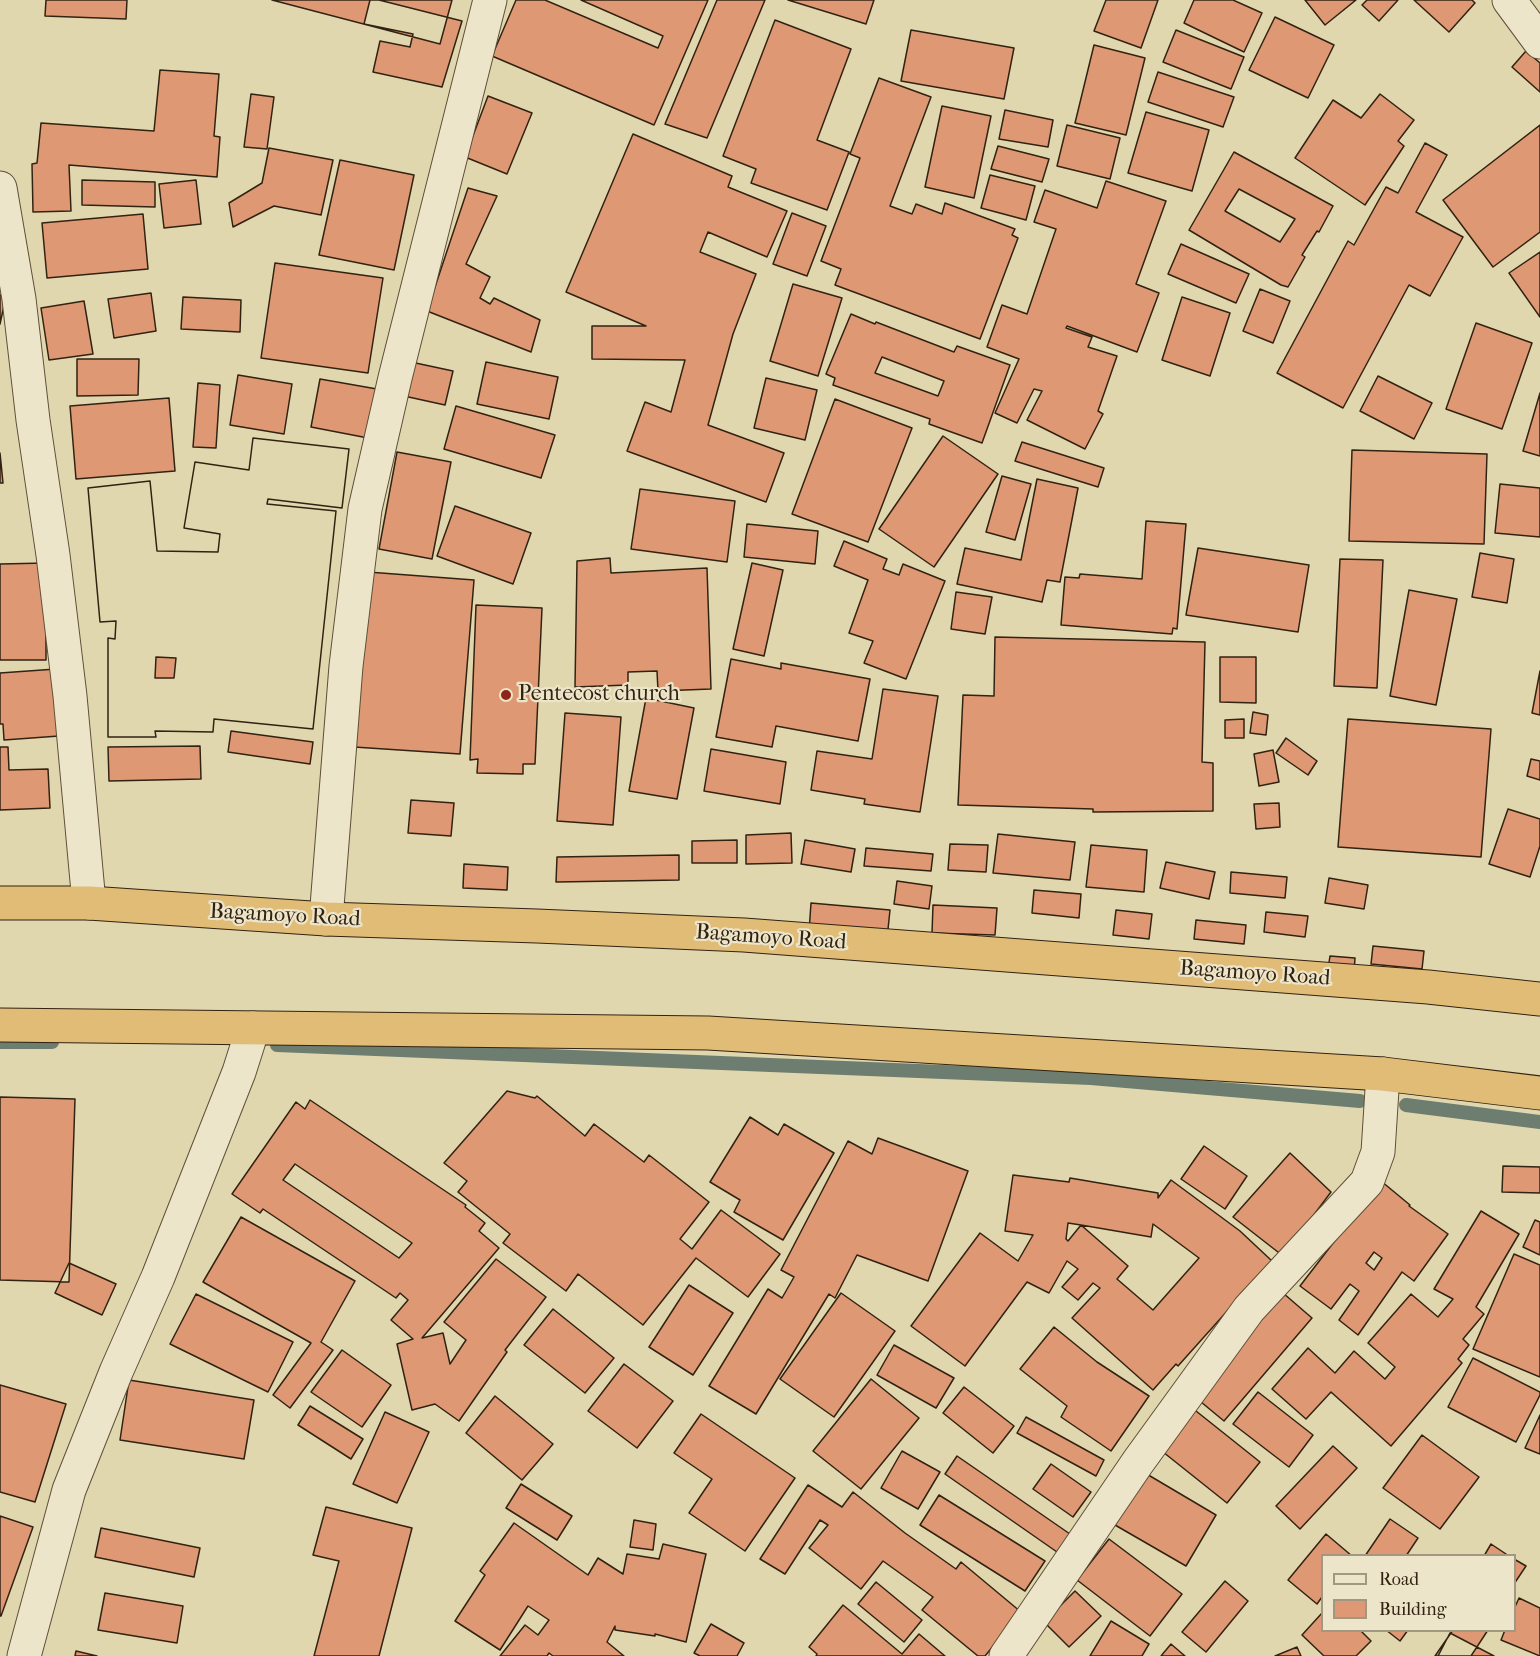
<!DOCTYPE html>
<style>
body{margin:0}
#map{position:relative;width:1540px;height:1656px;overflow:hidden;background:#e1d7ae;font-family:"IM FELL French Canon",serif}
canvas{display:block}
.legend{position:absolute;left:1321px;top:1554px;width:195px;height:78px;box-sizing:border-box;background:#ece5ca;border:2px solid #a29780;margin:0;padding:8px 10px;list-style:none;font-size:18px;color:#322212}
.legend li{display:flex;align-items:center;gap:12px;height:30px}
.legend b{width:30px;border:2px solid #a29780}
</style>
<div id="map">
<canvas width="1540" height="1656"></canvas>
<ul class="legend">
<li><b style="height:8px;background:#ece5ca"></b>Road</li>
<li><b style="height:16px;background:#de9974"></b>Building</li>
</ul>
</div>
<script>
const ctx = document.querySelector('canvas').getContext('2d');
ctx.lineJoin = 'round';
function stroke(path, color, width, dash) { ctx.strokeStyle = color; ctx.lineWidth = width; ctx.lineCap = dash ? 'butt' : 'round'; ctx.setLineDash(dash || []); ctx.stroke(path); }
function fill(path, color) { ctx.fillStyle = color; ctx.fill(path, 'evenodd'); }
function label(font, color, halo, rows, align = 'center') {
  ctx.font = font + ' "IM FELL French Canon",serif'; ctx.lineWidth = 4.5; ctx.setLineDash([]); ctx.textBaseline = 'middle'; ctx.strokeStyle = halo; ctx.fillStyle = color; for (const [text, x, y, turn = 0] of rows) {
    ctx.save(); ctx.translate(x, y); ctx.rotate((+turn || 0) * Math.PI / 180); ctx.textAlign = isNaN(turn) ? turn : align; if (halo) ctx.strokeText(text, 0, 0); ctx.fillText(text, 0, 0); ctx.restore();
  }
}
stroke(new Path2D(`
 M0,1042h52
 M277,1045l814,33 269,23
 M1406,1105l134,17`), '#6d7d6f', 14);
const building = new Path2D(`
 M46,0h81l-1,19 -81,-3z
 M272,0h180l-12,44z
 M370,0h9l83,21 -20,66 -69,-15 7,-31 30,6 3,-13 -49,-10z
 M516,0h29l113,48 5,-12 -82,-36h127l-54,125 -162,-69z
 M717,0h48l-58,138 -42,-14z
 M788,0h86l-8,24z
 M1106,0h52l-17,48 -47,-17z
 M1194,0h39l29,13 -18,39 -60,-29z
 M1305,0h51l-31,25z
 M1367,0h31l-19,21 -17,-16z
 M1414,0h58l3,3 -26,29z
 M1275,17l59,28 -26,53 -59,-28z
 M775,20l76,29 -34,91 32,12 -22,58 -76,-27 5,-14 -33,-13z
 M911,30l103,18 -10,51 -103,-18z
 M1176,30l68,27 -13,32 -68,-27z
 M1094,45l51,13 -19,77 -51,-12z
 M1526,51l14,12v29l-28,-25z
 M160,70l59,4 -5,62 6,1 -3,40 -148,-12 2,46 -38,1 -1,-48 5,-1 4,-40 113,8z
 M1158,72l76,25 -11,30 -75,-25z
 M879,78l52,19 -41,109 22,8 4,-10 26,10 3,-11 70,26 -3,6 6,3 -38,101 -145,-54 6,-16 -20,-8 39,-103 -10,-4z
 M251,94l23,3 -7,52 -23,-2z
 M1380,94l34,26 -16,21 6,5 -39,59 -70,-47 38,-58 28,18z
 M488,96l44,17 -25,61 -42,-17z
 M942,106l49,10 -17,82 -49,-11z
 M1005,110l48,10 -5,27 -49,-8z
 M1146,112l63,18 -17,61 -64,-18z
 M1067,125l53,13 -10,41 -53,-13z
 M1540,125v107l-47,35 -50,-67z
 M633,134l99,42 -4,11 59,24 -20,46 -59,-25 -8,20 56,22 -23,60 -25,91 76,28 -18,49 -139,-51 18,-49 26,10 14,-52 -93,-1v-33h54l-80,-34z
 M1425,143l22,12 -31,57 47,25 -33,59 -21,-11 -66,123 -66,-35 71,-132 6,4 32,-58 12,6z
 M998,146l51,13 -7,23 -51,-13z
 M269,148l64,12 -12,55 -47,-9 -41,21 -4,-24 33,-20z
 M1234,152l99,54 -14,26 -2,-1 -15,24 3,2 -17,30 -7,-2 -92,-55zM1239,189l56,30 -15,23 -55,-31z
 M340,160l74,15 -20,95 -75,-15z
 M990,175l45,11 -9,34 -45,-12z
 M82,180l73,2v25l-73,-2z
 M196,180l5,44 -37,4 -5,-44z
 M1106,181l60,20 -30,83 23,9 -22,59 -70,-26 -1,2 26,9 -4,10 29,9 -19,55 5,3 -18,35 -58,-29 15,-29 -8,-2 -17,34 -22,-10 24,-54 -32,-12 15,-42 25,9 29,-85 -22,-7 11,-32 52,18z
 M468,188l29,8 -31,68 24,13 -10,21 10,6 4,-6 46,22 -9,32 -104,-41z
 M792,213l34,13 -19,50 -34,-12z
 M143,214l5,55 -101,9 -5,-55z
 M1181,244l68,30 -13,29 -68,-29z
 M1540,252v65l-31,-44z
 M275,263l108,15 -15,95 -107,-15z
 M793,284l49,14 -24,78 -48,-15z
 M1260,289l30,12 -17,42 -30,-12z
 M151,293l5,38 -42,7 -6,-39z
 M0,295l6,1 -6,28z
 M183,297l58,3 -1,32 -59,-3z
 M1182,297l48,16 -20,63 -48,-16z
 M84,301l9,53 -44,6 -8,-52z
 M851,314l24,10 1,-2 78,30 3,-6 53,19 -28,78 -53,-19 1,-5 -97,-34 2,-7 -9,-4zM882,357l62,24 -6,15 -63,-23z
 M1476,323l56,20 -30,86 -56,-20z
 M77,359h62l-1,36 -61,1z
 M411,362l42,9 -8,34 -41,-9z
 M486,362l72,15 -9,42 -72,-15z
 M238,375l54,9 -8,50 -54,-9z
 M1378,376l54,27 -18,36 -54,-28z
 M766,378l51,12 -12,50 -51,-12z
 M320,379l57,10 -9,49 -57,-11z
 M198,383l22,2 -4,63 -23,-1z
 M1540,393v63l-17,-5z
 M169,398l6,73 -99,8 -6,-73z
 M835,399l77,29 -44,114 -76,-28z
 M456,406l99,29 -14,43 -97,-29z
 M943,436l55,38 -64,93 -55,-38z
 M253,438l96,11 -7,59 -74,-9 -1,5 69,7 -23,218 -99,-10 -1,13 -58,-1 1,6h-48v-99l7,1 1,-18 -16,1 -12,-134 62,-7 7,70 61,1 2,-18 -36,-6 11,-66 54,8zM156,657l20,1 -2,20h-19z
 M253,438l96,11 -7,59 -74,-9 -1,5 69,7 -23,218 -99,-10 -1,13 -58,-1 1,6h-48v-99l7,1 1,-18 -16,1 -12,-134 62,-7 7,70 61,1 2,-18 -36,-6 11,-66 54,8z
 M1022,442l82,26 -6,19 -83,-26z
 M1352,450l135,4 -3,90 -135,-3z
 M397,452l54,10 -19,97 -53,-10z
 M0,453l3,30h-3z
 M1002,476l29,8 -16,56 -29,-8z
 M1037,479l41,9 -18,94 -13,-2 -5,22 -85,-18 8,-36 56,12z
 M1500,484l40,4v49l-45,-4z
 M640,489l95,12 -8,61 -96,-13z
 M455,506l76,27 -18,51 -76,-28z
 M1146,521l40,3 -9,105 -4,-1 -1,6 -111,-9 4,-48 14,1 1,-4 62,5z
 M747,524l71,7 -3,33 -71,-7z
 M844,541l43,18 -4,10 16,6 4,-11 42,17 -39,98 -42,-16 9,-22 -24,-8 19,-53 -34,-14z
 M1198,548l111,17 -11,67 -112,-17z
 M1480,553l34,6 -7,44 -35,-6z
 M610,558l1,15 96,-5 4,121 -53,2 -1,-20 -29,1v13l-53,2 2,-126z
 M1340,559l43,1 -6,128 -43,-2z
 M46,563v97h-46v-96z
 M752,563l31,7 -19,86 -31,-7z
 M368,572l106,8 -14,174 -106,-7z
 M1409,590l48,9 -21,106 -46,-9z
 M956,592l36,5 -7,37 -34,-5z
 M476,605l66,3 -7,156h-12v10l-46,-1 1,-14 -8,1z
 M995,637l210,5 -3,120 11,1v48l-120,1v-3l-135,-4 5,-110 31,1z
 M1220,657h36v46l-36,-1z
 M731,659l50,10v-6l89,16 -12,62 -82,-15 -4,21 -56,-10z
 M56,669l3,67 -55,4 -1,-16h-3v-51z
 M1540,671v44l-8,-2z
 M883,689l55,7 -18,116 -56,-8 1,-5 -54,-9 6,-39 55,8z
 M646,698l48,10 -17,91 -48,-8z
 M1253,712l15,3 -2,20 -16,-2z
 M565,713l56,4 -8,108 -56,-4z
 M1244,719v19h-19v-18z
 M1348,719l143,10 -10,128 -143,-10z
 M231,731l82,11 -3,22 -82,-12z
 M1286,738l31,23 -9,14 -32,-22z
 M200,746l1,33 -92,2 -1,-34z
 M0,747h8l1,23 39,-1 2,39 -50,2z
 M711,749l75,13 -6,42 -76,-13z
 M1273,750l6,32 -20,4 -5,-32z
 M1531,759l9,2v19l-13,-4z
 M411,800l43,3 -3,33 -43,-3z
 M1279,803l1,24 -24,2 -2,-25z
 M1508,809l32,10v27l-10,31 -41,-13z
 M791,833l1,30 -46,1v-29z
 M998,834l77,8 -5,38 -77,-7z
 M737,840v23h-45v-22z
 M805,840l50,9 -4,23 -50,-8z
 M950,844l38,1 -2,27 -38,-2z
 M1091,845l56,5 -3,42 -58,-5z
 M866,848l67,6 -2,17 -67,-5z
 M679,855v25l-123,2 1,-25z
 M1166,862l49,10 -6,27 -49,-11z
 M464,864l44,3 -1,23 -44,-2z
 M1231,872l56,5 -2,21 -55,-5z
 M1329,878l39,7 -4,24 -39,-6z
 M897,881l35,5 -3,23 -35,-5z
 M1034,890l47,4 -2,24 -47,-5z
 M811,903l79,7 -3,29 -78,-7z
 M933,905l64,3 -2,27 -63,-2z
 M1116,910l36,4 -3,25 -36,-4z
 M1266,912l42,4 -3,21 -41,-5z
 M1196,920l50,5 -2,19 -50,-5z
 M1373,946l51,5 -2,18 -51,-5z
 M1330,956l25,2 -1,14 -26,-3z
 M507,1091l28,7 2,-2 48,40 9,-12 50,38 5,-7 60,47 -29,37 12,10 29,-39 59,44 -32,43 -52,-39 -53,67 -65,-51 -12,17 -63,-48 7,-9 -52,-42 9,-11 -23,-18z
 M0,1097l75,2 -6,183 -69,-2z
 M310,1100l156,105 -1,2 20,16 -6,8 20,17 -77,90 21,-5 7,31 16,-24 -22,-18 52,-63 50,38 -41,53 2,2 -48,69 -24,-17 -23,6 -15,-66 16,-5 -22,-19 17,-20 -8,-7 -4,5 -133,-89 -3,4 -28,-19 64,-92 9,7zM295,1164l117,79 -13,15 -116,-78z
 M750,1117l28,18 6,-11 50,29 -51,87 -49,-28 6,-12 -30,-18z
 M878,1138l90,33 -40,110 -71,-26 -22,43 -6,-4 -73,120 -47,-28 59,-97 14,9 12,-21 -13,-7 67,-129 24,13z
 M1204,1146l43,30 -22,33 -44,-30z
 M1290,1153l41,39 -48,64 -50,-39z
 M1503,1166l37,1v26l-38,-1z
 M1013,1175l56,7 1,-4 88,15v5l13,-18 69,51 32,30 -94,105 -2,-2 -23,26 -81,-72 28,-30 -7,-5 -15,17 -16,-13 16,-18 -11,-8 -18,32 -22,-11 -62,84 -54,-40 69,-93 38,28 15,-26 -28,-4zM1068,1223l13,2 -13,16 -2,-2zM1153,1224l46,34 -46,52 -36,-31 11,-13 -47,-41 70,12z
 M1381,1181l29,24 -1,1 39,28 -34,47 -12,-9 -44,63 -19,-15 20,-29 -9,-7 -19,25 -31,-23zM1374,1252l8,6 -8,12 -8,-7z
 M1481,1211l38,23 -43,73 8,7 -21,25 6,6 -11,14 4,4 -71,83 -60,-54 -25,27 -34,-30 36,-41 27,25 19,-22 31,28 10,-12 -27,-24 43,-49 27,23 15,-18 -19,-10z
 M241,1217l114,64 -34,61 12,8 -43,58 -17,-13 38,-52 -108,-61z
 M1535,1220l5,2v33l-17,-8z
 M1514,1254l26,11v112l-67,-28z
 M69,1263l47,21 -14,31 -47,-22z
 M689,1285l44,28 -40,62 -44,-28z
 M841,1293l54,38 -61,86 -54,-38z
 M1283,1293l29,25 -88,103 -29,-24z
 M196,1294l97,48 -25,50 -98,-48z
 M553,1309l61,49 -29,35 -61,-48z
 M1054,1327l43,35 52,34 -38,55 -50,-34 6,-11 -47,-37z
 M894,1345l60,33 -18,30 -59,-33z
 M342,1350l49,35 -29,42 -51,-35z
 M1473,1358l67,34v3l-24,47 -68,-35z
 M624,1364l49,37 -36,47 -49,-37z
 M871,1379l48,39 -58,71 -48,-38z
 M129,1380l125,20 -10,59 -124,-19z
 M0,1385l66,19 -31,98 -35,-10z
 M964,1387l50,39 -21,27 -50,-40z
 M1258,1392l55,43 -24,32 -56,-43z
 M495,1396l58,48 -31,36 -56,-47z
 M310,1406l53,33 -12,20 -53,-34z
 M1191,1407l69,55 -33,41 -69,-55z
 M385,1412l44,20 -32,71 -44,-19z
 M701,1414l94,64 -50,73 -56,-38 23,-34 -38,-26z
 M1540,1415v39l-15,-6z
 M1026,1417l78,43 -8,16 -79,-43z
 M1422,1435l57,42 -39,52 -57,-41z
 M1333,1446l24,22 -57,61 -24,-23z
 M902,1451l38,21 -22,37 -37,-21z
 M957,1456l113,78 -13,18 -112,-78z
 M1051,1464l40,28 -18,25 -40,-28z
 M1145,1473l71,42 -30,51 -71,-41z
 M521,1484l51,32 -15,24 -51,-32z
 M808,1485l34,22 11,-15 52,41 51,36 5,-7 60,50 -36,44h-7l-56,-46 11,-13 -50,-36 -22,28 -52,-41 19,-23 -8,-5 -35,54 -25,-15z
 M939,1495l106,66 -20,30 -105,-66z
 M326,1507l86,21 -33,128h-65l25,-95 -26,-6z
 M0,1516l33,11 -32,89h-1z
 M1390,1519l28,19 -12,18h-41z
 M634,1520l22,4 -3,26 -23,-3z
 M514,1523l74,52 10,-17 25,16 4,-20 32,5 4,-15 43,10 -20,88 -31,-8v2l-40,-6v-4l-8,16 17,14h-71l-4,-3 -2,3h-47l25,-31 13,10 11,-15 -21,-14 -28,44 -45,-29 30,-46 -5,-4z
 M101,1528l99,20 -6,29 -99,-20z
 M1326,1534l26,22h-30v41l-5,7 -29,-24z
 M1109,1539l73,55 -32,42 -73,-56z
 M1491,1544l18,12h-25z
 M1514,1559l12,7 -12,18z
 M1225,1581l23,20 -42,51 -24,-20z
 M876,1582l46,38 -18,22 -46,-38z
 M1075,1591l26,25 -32,31 -25,-25z
 M105,1593l78,13 -6,37 -79,-13z
 M1519,1598l21,10v48l-39,-16 4,-10h9v-21z
 M843,1605l59,49 17,-20 26,22h-129l1,-2 -8,-7z
 M1322,1613v17h38l11,11 -15,15h-32l-22,-21z
 M1111,1621l38,23 -7,12h-52z
 M711,1624l33,19 -7,13h-37l-6,-3z
 M1386,1630h22l-8,11z
 M1453,1630h35l-17,26h-36z
 M1450,1633l44,23h-56z
 M1171,1644l14,12h-24z
 M1297,1647l4,9h-26z
 M76,1651l21,5h-22z`);
fill(building, '#de9974');
stroke(building, '#322212', 1.5);
const minor = new Path2D(`
 M1509,0l31,42
 M0,188l19,111 14,121 20,135 17,141 19,207
 M326,919l20,-253 19,-157 30,-131 95,-378
 M24,1656l45,-166 47,-118 42,-95 81,-205 14,-44
 M1006,1656l132,-194 111,-153 118,-127 11,-30 5,-78`);
const highway = new Path2D(`
 M0,903h89l237,16 211,7 207,9 684,52 112,12
 M0,1025l708,8 675,41 157,19`);
stroke(minor, '#5e4f39', 35);
stroke(highway, '#322212', 35);
stroke(minor, '#ece5ca', 33);
stroke(highway, '#e0bc77', 33);
for (const [x, y, r, color] of [
 [506,695,6,"#8f2418"]
]) { const dot = new Path2D(); dot.arc(x, y, r, 0, 2 * Math.PI); ctx.fillStyle = color; ctx.fill(dot); stroke(dot, '#ece5ca', 2); }
label('22px', '#322212', '#ece5ca', [
 ["Pentecost church",518,695]
], 'left');
label('22px', '#322212', '#ece5ca', [
 ["Bagamoyo Road",285,916,3],
 ["Bagamoyo Road",771,938,4],
 ["Bagamoyo Road",1255,974,4]
]);
</script>
